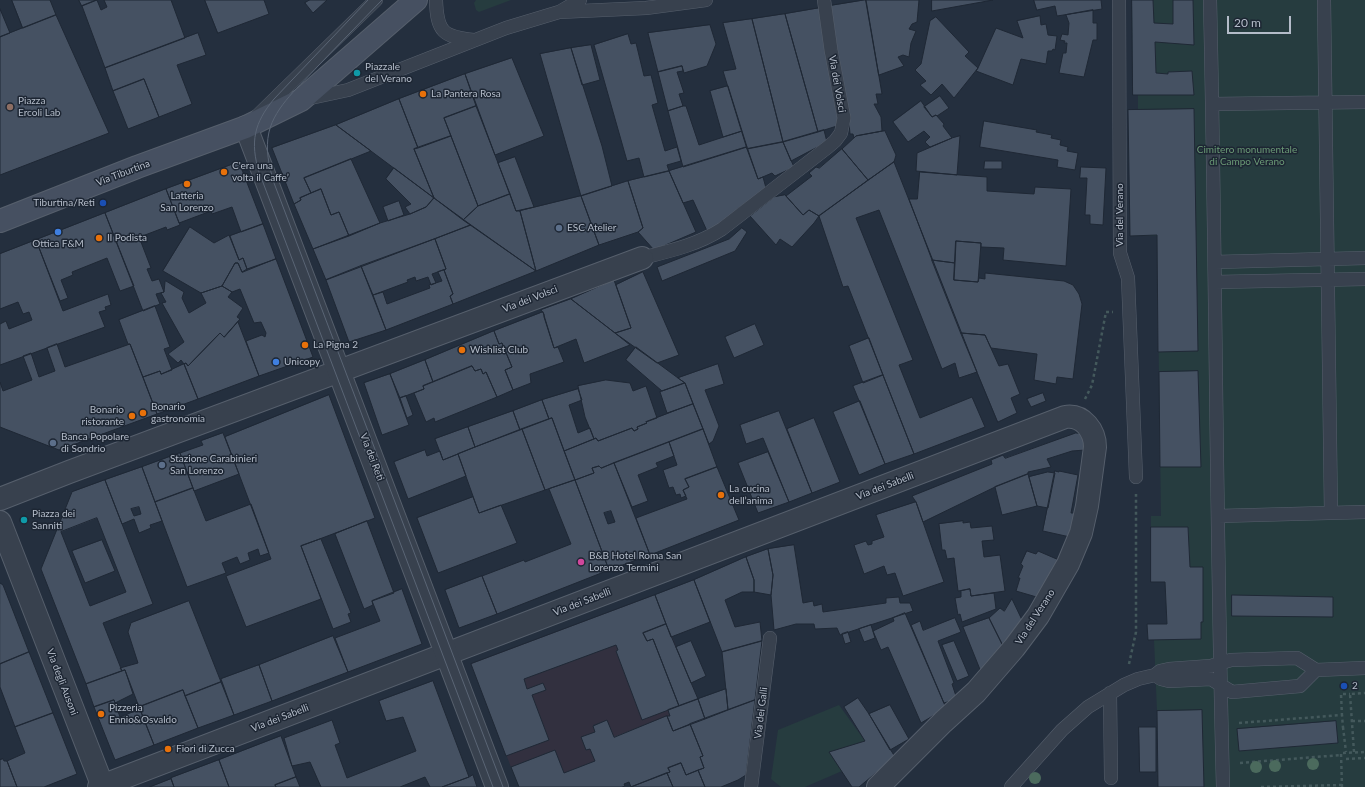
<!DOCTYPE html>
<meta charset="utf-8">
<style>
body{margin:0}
#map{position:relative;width:1365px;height:787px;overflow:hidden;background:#242f3e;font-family:Lato,sans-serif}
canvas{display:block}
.scale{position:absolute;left:1227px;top:16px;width:64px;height:18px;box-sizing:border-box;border:2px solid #b4bcc9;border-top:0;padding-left:5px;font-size:12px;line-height:14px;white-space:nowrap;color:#b4bcc9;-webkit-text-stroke:3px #1d2633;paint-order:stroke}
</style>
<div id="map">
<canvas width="1365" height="787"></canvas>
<div class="scale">20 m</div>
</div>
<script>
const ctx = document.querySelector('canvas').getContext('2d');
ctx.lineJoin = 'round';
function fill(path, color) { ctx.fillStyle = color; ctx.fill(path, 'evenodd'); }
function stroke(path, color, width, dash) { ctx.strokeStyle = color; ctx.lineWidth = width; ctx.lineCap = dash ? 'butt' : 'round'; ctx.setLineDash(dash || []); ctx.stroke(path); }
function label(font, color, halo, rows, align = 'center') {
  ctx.font = font + ' Lato,sans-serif'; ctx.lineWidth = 3; ctx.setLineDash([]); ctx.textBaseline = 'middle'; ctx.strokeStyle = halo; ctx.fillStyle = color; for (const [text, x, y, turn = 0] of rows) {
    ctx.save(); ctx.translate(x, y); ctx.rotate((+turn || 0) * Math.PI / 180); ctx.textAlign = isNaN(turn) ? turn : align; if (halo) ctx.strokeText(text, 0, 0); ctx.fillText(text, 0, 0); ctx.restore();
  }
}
fill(new Path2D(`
 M655,595l43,104 -30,11 2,6 -56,21 -7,-17 -14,5 2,7 -14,5 5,13 4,-1 5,12 -31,12 -9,-23 -44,17 -40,-103z`), '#32303f');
fill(new Path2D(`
 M476,0h35l-32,12 -3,-2 -2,-7z
 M1132,0h233v787h-207l-1,-76 -3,-71h-6l-1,-15 20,-1 -2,-42h-14v-66h10l-4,-280h-27l-2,-126 10,-1v-14h-5z
 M839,705l26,36 -35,11 12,19 -37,16h-24l-10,-8 7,-49z`), '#263c3f');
const building = new Path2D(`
 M12,0h38l6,15 -33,13z
 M79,0h18l-15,6z
 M97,0l4,10 6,-3 -3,-7h67l14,38 -80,30 -23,-62z
 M205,0h59l5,14 -51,19z
 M309,0h-1h19l-14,13 -8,-10z
 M866,0h53l-2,22 -5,2 -3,5 7,2 -5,12 -2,14 -6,-2 -5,2 6,9 -25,9z
 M866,0l16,94h-6l2,10h-4l7,13 1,14 -26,5 -2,2 -1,-4h-3l-3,-33h-3l-15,-95z
 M932,0h61l-61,11z
 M1034,0h67l1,9 -45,7 -2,-10 -18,4z
 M1132,0h21l1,23 19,1v-24h20l1,45 -39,-3 1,31 12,1v-2l24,-1 2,24h-61z
 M820,8l20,117 -22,7 -33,-118z
 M0,9l10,24 -10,4z
 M1093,10v13h4v17h-4l-9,37 -25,-4 4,-20h3l1,-10h-3l1,-2 -5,-1 2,-6 6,1 1,-12 -3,-8z
 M785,14l33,118 -35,10 -31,-123z
 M56,15l53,118 -109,42v-138z
 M1040,16l1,9 5,-1 2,11 9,1 -2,14 -2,-1 -1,2h-4l-2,13 -25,-5 -8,26 -37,-14 2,-3 18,-40 27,10 -6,-17z
 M936,17l33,35 -4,4 13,12 -24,30 -12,-14 -11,11 -11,-10 6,-4 -11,-11 6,-6 9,-43z
 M752,19l31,123 -36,7 -24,-78 13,-2 -13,-46z
 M710,25l6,19 -9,22 -23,7 -2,-7 -24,6 -10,-39z
 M198,33l8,22 -29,10 15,39 -33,13 -15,-38 -31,12 -8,-23z
 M628,34l3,10 5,-1 8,33 7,-1 7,28 -6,2 13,46 12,-4 4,14 -14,4 2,6 -25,6 -5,-19 -12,3 -33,-116z
 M591,45l9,35 -18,5 -11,-37z
 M571,48l31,98 10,40 -31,10 -41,-142z
 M512,58l32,78 -49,19 -30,-81z
 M682,66l1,5 -6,1 7,21 -5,1 4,12 -15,5 -10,-39z
 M465,74l11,32 -32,12 7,18 -33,12 -19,-49z
 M144,79l15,38 -31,12 -15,-38z
 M728,86l14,45 -19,6 -13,-46z
 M940,96l9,12 -12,8 -1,-1 -4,2 -8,-10z
 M399,99l19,49 -4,1 20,49 -98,-73z
 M921,101l11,16 4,-2 8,9 -1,2 9,12 -22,9 -5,-5 5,-5 -6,-6 -16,11 -15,-20z
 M476,106l34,88 -32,12 -34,-88z
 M683,106h3l13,39 43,-14 5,16 -64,20 -15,-56z
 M1194,109l4,242 -40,1 -1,-117 -27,1 -2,-126z
 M984,121l53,9 -1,2 16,3 -1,3 10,2 -1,5 8,2 -1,4 11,2 -3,17 -18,-3 1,-7 -78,-13z
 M336,125l35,26 -67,27 7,15 -11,5 1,2 -7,4 -22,-56z
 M824,130l3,12 -36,19 -8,-19z
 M885,131l11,24 -2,7 -26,18 -26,-31 14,-13z
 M451,136l27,70 -15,14 -29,-22 -20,-49z
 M960,136l-3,39 -41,-4 1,-18 35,-15z
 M783,142l11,25 -19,9 -3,-3 -14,6 -11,-30z
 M747,147l11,32 5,-2 3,11 -30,22 2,4 -31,17 -14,-31 -10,3 -14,-32z
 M842,149l26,31 -49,36 -10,-6 -6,5 -17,-19 26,-20 -3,-3 7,-6 3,1z
 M515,157l19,50 -18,4 -18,-48z
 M351,159l29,64 -31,13 -10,-24 -8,3 -10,-26 -10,4 -7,-15z
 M985,161h17v8h-18z
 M239,162l24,62 -22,8 -9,-25 -20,7 -1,-3 -32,12 -13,-34z
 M894,162l83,210 -18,6 -4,-15 -13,6 -63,-159 -23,8 57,142 -14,5 21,53 52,-21 13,30 -71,27 -66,-168 -5,1 -24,-71z
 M1081,167l25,1 -3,57 -13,-1v-9h-5l2,-37h-7z
 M394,168l40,30 -8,9 -16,7 -5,-7 6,-3 -25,-25z
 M669,171l27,61 -42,18 -16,-18 5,-4 -15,-47z
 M920,172l67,5v14l47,3 1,-7 36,2 -5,77 -63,-6 1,-12 -23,-1v-4l-25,-2 -1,22 -23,-3 -23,-61h8z
 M628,181l15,47 -5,4 -39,13 -18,-49z
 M166,189l14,36 -13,5 -1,-3 -21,8 2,5 -6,2 10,26 -4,1 5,12 7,-2 5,13 -8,2 4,10 -17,7 -38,-98z
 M321,189l10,26 8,-3 10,24 -36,13 -19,-45 7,-4 -1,-2z
 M510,194l6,17h4l16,60 -73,-51 15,-14z
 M785,195l18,20 6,-5 10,6 -5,7 -22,24 -12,-8 -4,6 -26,-29 24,-19z
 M581,196l18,49 -63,26 -16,-60z
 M434,198l37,27 -145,55 -13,-31 67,-26 30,-9 16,-7z
 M399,201l5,14 -16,6 -5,-14z
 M105,213l29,73 -14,5 -13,-33 -35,14 1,3 -12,5 7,18 -8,3 -24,-61z
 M263,224l13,35 -29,10 -4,-11 -4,2 -9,-24z
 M471,225l65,46 -83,33 -3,-8 3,-2 -9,-24 2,-1 -11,-30z
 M190,227l24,16 15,-8 10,25 4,-2 4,11 -5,3 -4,-9h-3l-13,23 -21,7 -38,-22z
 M742,228l5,4 -12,19 -73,30 -5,-14 72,-28z
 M435,239l11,30 -14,5 4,9 -5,2 -3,-8 -12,4 -1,-4 -8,3 1,2 -35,13 -12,-29z
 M36,240l27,71 45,-17 3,11 -6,2 1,3 -7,2 6,15 -105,38v-41l6,-3 3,8 23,-9 -3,-8 -6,2 -5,-12 -18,7v-55z
 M956,241l25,2 -3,39 -24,-2z
 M276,259l37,98 -54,19 -13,-35 16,-6 3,2 1,-4 -5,-11 -7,1 -14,-34 -8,3 -10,-6 13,-23h3l4,9z
 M932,260l23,3 -1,17 24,2 1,-4 6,1v-6l79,8 9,4 6,9 3,10 -9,75 -16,-2 -1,7 -22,-4 3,-26 -46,-6 -6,-13 -24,-2z
 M361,266l25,64 -37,12 -23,-62z
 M444,270l9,24 -3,2 3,8 -67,26 -13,-35 10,-3 4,12 43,-16 -1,-3 13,-4 -4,-9z
 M643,272l36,83 -22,8 -42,-30 16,-5 -15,-43z
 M614,280l17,48 -16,5 -44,-34z
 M166,281l18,11 -2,6 7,15 17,-10 -5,-10 21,-7 10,6 -4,5 15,11 -6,9 3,2 -16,18 -4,-4 -32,33 -2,-3 -2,1 -3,-4 -3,3 -10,-9 16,-12 -22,-39 4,-1 -5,-9 3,-1 1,-10z
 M571,299l44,34 15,12 -46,18 -8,-24 -22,9 -10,-31v-3l-3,-4z
 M155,306l15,41 -6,2 8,21 -11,4 -1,-3 -17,6 -13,-33h-2l-9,-24z
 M543,312l11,36 4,-1 6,15 -34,12 1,9 -18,7 -8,-20 7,-3 -10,-24 -3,1 -5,-13z
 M238,322l21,54 -61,23 -14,-35 2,-1 2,3 32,-33 4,4z
 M755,324l9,21 -30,13 -9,-21z
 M494,331l5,13 3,-1 10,24 -7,3 8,20 -16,7 -11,-25 -3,2 -2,-5 -6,2 -3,-5 -39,16 -8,-22z
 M961,333l24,2 14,31 9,-2 12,30 -9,4 6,15 -19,9z
 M869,338l14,37 -20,8 -14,-37z
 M57,344l8,23 65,-23 27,70 -98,36 -59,-23v-45l3,9 29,-11 -9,-24 8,-3 8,24 16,-6 -8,-23z
 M636,347l42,31 7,5 -23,8 -36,-31z
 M425,360l8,22 -10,4 1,3 -24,9 -10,-24z
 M184,364l14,35 -41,15 -14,-37 17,-6 1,3z
 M718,364l6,20 -19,6 14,36 -6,15 -4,3 -24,-61 -7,-5z
 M472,366l3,5 6,-2 2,5 3,-2 11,25 -62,25 -1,-4 -8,4 -12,-29 10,-4 -1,-3z
 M1198,371l3,96h-41l-1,-95z
 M390,374l19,51 -27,10 -18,-52z
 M883,375l31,79 -29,10 -32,-78z
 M606,380l24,3 3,8 13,-5 11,32 -11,4 1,1 -10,4 1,2 -4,2 -2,-3 -34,13 -2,-3 -2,1 -9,-22 -7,-31z
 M685,383l8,21 -26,9 -7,-21z
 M578,389l4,11 -13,5 9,28 12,-5 4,11 -30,12 -12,-33 -3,1 -7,-19z
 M1043,393l3,8 -15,6 -4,-8z
 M329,395l46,123 -74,28 20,53 -75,28 -20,-51 45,-17 -46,-122z
 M406,396l7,19 -6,3 -7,-20z
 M542,400l7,19 -29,11 -7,-19z
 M860,401l25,63 -26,11 -26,-63z
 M693,404l10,25 -102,39 -2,-2 -7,2 2,5 -19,7 -11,-29 32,-13 2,3 34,-13 2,3 4,-2 -1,-2 10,-4 -1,-1z
 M513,411l7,19 -45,17 -7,-20z
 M779,411l33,82 -23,9 -26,-64 -17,6 -6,-19z
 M552,418l23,62 -30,10 -23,-61z
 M814,418l26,64 -28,11 -25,-64z
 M468,427l7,20 -32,13 -8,-21z
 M522,429l23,61 -66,23 -21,-59z
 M703,429l14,38 -32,12 4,8 -6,3 3,6 -5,2 -1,-4 -4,1 -3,-8 -4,1 -6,-18 14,-5 -8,-23z
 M223,433l16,41 -45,17 -14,-38 23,-8 -2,-4z
 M1076,433l11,1 -2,16 -13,1 -25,8 4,8 -23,5v2l-33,13 -72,35 -7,-20 -4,-6 80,-32 -1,-4 12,-5 2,3z
 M669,442l5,14 -18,7 2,4 -20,8 10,26 -16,6 -18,-44z
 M425,450l2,6 13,-5 3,9 15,-6 8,22 -58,23 -14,-37z
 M768,452l21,50 -31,11 -20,-50z
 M180,453l13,35 -38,14 -13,-35z
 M614,463l36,92 -41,15 -34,-90 19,-7 -2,-5 7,-2 2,2zM611,511l4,11 -7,2 -4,-11z
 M142,467l20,54 -12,4 1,3 -12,5 -5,-14 -12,5 -17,-44zM139,507l2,7 -7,2 -3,-7z
 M717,467l22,53 -89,35 -14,-37 51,-19 -4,-9 6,-3 -4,-8z
 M1055,471l4,1v-1l19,4 -7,38h4l-5,24 -27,-6z
 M1048,472l7,1 -7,35 -11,-2 -8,-29z
 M1028,474l9,32 -35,9 -7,-28z
 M105,480l48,124 -50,19 19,48 -36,13 -45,-115 31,-77zM97,518l29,74 -36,14 -29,-74z
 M575,480l34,90 -112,44 -15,-38 42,-16 1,2 46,-18 -22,-55z
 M193,488l13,33 45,-17 18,49 -9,3 -2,-7 -10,4 2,7 -10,4 -3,-7 -15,6 4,10 -39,14 -32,-85z
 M473,497l6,16 22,-8 16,38 -79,30 -21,-55z
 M916,502l28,80 -41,14 -8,-23 -8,2 -3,-9 -20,8 -10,-29 12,-4 2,4 4,-1v-3l12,-4 -8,-22z
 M367,521l27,72 -22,8 1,4 -9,4 -29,-75z
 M963,521v2l7,-1 1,6 21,-2 2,14 -12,1 2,16 16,-2 5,36 -34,5 -1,-7 -12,2 -4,-33 -7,1 -2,-9h-3l-3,-26z
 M1151,527h37l2,40h13v55h-2v17l-53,1 -1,-16h20l-2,-42h-14z
 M321,539l30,74 -3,1 3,8 -18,7 -32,-83z
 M102,540l13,31 -30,12 -13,-32z
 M794,545l9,58 10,-2 1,5 8,-2 1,8 63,-9v-5l13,-1 1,6h10l3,8 -73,24 -3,-7 -22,1 -1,-5h-18l-22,6 -3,-35 2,-20 -5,-26z
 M768,549l5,26 -2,20 -17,-3v-12l-8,-23z
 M1027,551l9,3 2,-3 21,9 -19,38 -24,-7 4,-13h-2l5,-12 -2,-2z
 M746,557l8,23v12h-12l-17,8 10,27 25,-5 2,19 -40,11 -28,-72z
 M482,576l15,38 -38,14 -14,-38z
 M694,580l16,42 -39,15 -16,-42z
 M0,583l3,2 26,67 -29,12z
 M402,589l20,55 -74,28 -13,-34 45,-17 -8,-20z
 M970,589l1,7 23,-3 2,16 -34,13 -2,-8 -2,1 -3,-17 6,-1v-6z
 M655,595l11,29 -23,9 4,8 6,-2 26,67 -37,14 -26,-69 2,-1 -2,-5 -92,34 3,10 16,-6 3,7 -14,5 17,45 -43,16 -35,-92z
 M1232,595l101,2v20l-101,-1z
 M1012,599l11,23 -19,26 -15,-30 11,-10 4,3z
 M189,601l32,81 -36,14 -2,-6 -44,17 -14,-37 -3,1 -2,-3 18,-5 -10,-31 3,-9z
 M905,613l41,95 -25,15 -33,-76 -7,3 -8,-19 21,-10 -1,-3z
 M955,618l6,14 -23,9 16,42 -2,1 5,15 -13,4 -33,-78 9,-4 3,9z
 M989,618l15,30 -23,24 -18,-45z
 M666,624l32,75 -19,7 -26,-67 -6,2 -4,-8z
 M871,625l4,13 -11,4 -5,-13z
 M848,632l3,10 -6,2 -3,-10z
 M333,636l15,36 -76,29 -13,-36z
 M691,641l15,35 -15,7 -15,-36z
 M762,641l-7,59 -27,10 -6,-58z
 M954,641l15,35 -12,5 -15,-36z
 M29,652l24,61 -38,14 -15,-40v-23z
 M259,665l13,36 -38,14 -13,-36z
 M125,670l8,24 -18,9 -1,-3 -20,7 -8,-23z
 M433,681l36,96 -27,10h-12l-5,-10 -25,10h-79l-11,-25 -18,4 -8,-28 48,-18 8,23 -5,2 12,33 69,-27 -13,-34 -17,4 -7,-20z
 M221,682l13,33 -36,13 -13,-32z
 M726,689l2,21 -23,9 -7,-20z
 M183,690l15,38 -44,17 -15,-38z
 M858,698l11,16 26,43 -36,30h-7l-23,-35 36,-11 -21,-34z
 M698,699l7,20 -32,12 -6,-15h3l-2,-6z
 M114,700l6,17 20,-8 14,36 -39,15 -21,-53z
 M755,700l-9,75 -8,5 -17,7h-16l-7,-17 6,-2 -4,-11 3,-1 -13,-32z
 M890,705l19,34 -19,11 -21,-36z
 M1202,710l2,77h-46l-1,-76z
 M53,713l24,61 -33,13h-27l-10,-26 18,-8 -10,-26z
 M667,716l6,15 17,-7 13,32 -3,1 4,11 -18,7 -5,-12 -13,5 2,4 -39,15 -2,-5 -5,2 1,2 -3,1h-103l-8,-20 44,-17 9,23 31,-12 -5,-12 -4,1 -5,-13 14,-5 -2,-6 14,-6 7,17z
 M1336,721l2,22 -99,8 -2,-22z
 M1139,727h17v45h-16z
 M281,736l15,41 -21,8 1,2h-47l-10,-27z
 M3,759l1,2h3l10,26h-17v-27z
 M219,760l10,27h-55l-3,-9z
 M681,763l5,12 12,-5 7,17h-32l-6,-14 3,-1 -2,-4z
 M667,773l6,14h-42z
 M473,775l4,12h-35l27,-10z
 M296,777l4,10h-24l-1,-2z
 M171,779l3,8h-24z`);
fill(building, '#455162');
stroke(building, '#1f2835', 1);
const service = new Path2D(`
 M436,0c1,32 7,37 38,40
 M1119,0l1,253 8,25 8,199
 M1210,0c6,262 6,525 13,787
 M1324,0l7,513
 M561,11l19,-11
 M306,99l42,-9 158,-62 53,-16 87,-4 60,-8
 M1212,104l153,-2
 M257,116l119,-116
 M642,258c28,-7 55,-13 80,-29l106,-82 7,-6 6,-8 3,-15 -13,-68 -7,-50
 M1215,262l150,-4
 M1215,282l150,-3
 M1218,516l147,-4
 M1155,675l6,4 8,2 42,-2 21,13 68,-6 16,-16
 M1110,693l1,85
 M751,787l19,-149
 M1011,787l51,-57 26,-23 36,-22 14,-6 17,-4 5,-4 9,-2 42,-3 20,-6 66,-2 19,12 49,-2`);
const minor = new Path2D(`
 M0,499l69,-27 573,-214
 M0,522l103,265
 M99,787l966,-370c18,-3 30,14 30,30l-8,59 -6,27 -13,31 -30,52 -24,32 -38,44 -33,30 -65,65`);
const tertiary = new Path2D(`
 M246,127l251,660`);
const secondary = new Path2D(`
 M0,221l137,-54 109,-40 55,-27 115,-100`);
stroke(service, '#565f6c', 14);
stroke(minor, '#565f6c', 24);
stroke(tertiary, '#565f6c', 24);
stroke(secondary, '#565f6c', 24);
stroke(new Path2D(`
 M1085,399l7,-14 14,-73h7
 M1129,664l7,-32v-138
 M1342,716l-1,-22h9
 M1352,721h13
 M1239,723l103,-8 1,13
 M1343,727l3,25
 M1354,752l-4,-58 15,-1
 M1346,759l19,-1
 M1240,763l101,-8
 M1261,787l81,-2
 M1342,787l-1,-34 24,-1`), '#44595c', 2.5, [3, 3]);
stroke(service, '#38414e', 13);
stroke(minor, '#38414e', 22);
stroke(tertiary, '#38414e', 22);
stroke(secondary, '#465061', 22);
stroke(new Path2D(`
 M368,0l-94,99c-20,24 -24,43 -15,73l234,615
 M382,0c-21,22 -43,44 -64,66 -17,19 -43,40 -49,66 -4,17 0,34 5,51l229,604`), '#5a6575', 1);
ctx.fillStyle = '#4b6a5d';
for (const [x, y] of [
 [1313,764],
 [1275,766],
 [1256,767],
 [1035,778]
]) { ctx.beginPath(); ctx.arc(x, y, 6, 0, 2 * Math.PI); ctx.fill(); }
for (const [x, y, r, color] of [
 [357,73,4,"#0f9aa8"],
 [423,94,4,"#e8710a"],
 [10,107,4,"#8d6e63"],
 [224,172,4,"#e8710a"],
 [187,184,4,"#e8710a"],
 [103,203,4,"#1a4fb4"],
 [559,228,4,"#5c6f8a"],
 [58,232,4,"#3f7fe0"],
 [99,238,4,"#e8710a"],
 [305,345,4,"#e8710a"],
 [462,350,4,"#e8710a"],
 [276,362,4,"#3f7fe0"],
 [143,413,4,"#e8710a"],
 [132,416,4,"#e8710a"],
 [53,443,4,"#5c6f8a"],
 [162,465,4,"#5c6f8a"],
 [721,495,4,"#e8710a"],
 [24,520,4,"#0f9aa8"],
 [581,562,4,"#d1479c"],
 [1344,686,4,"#1a4fb4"],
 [101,714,4,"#e8710a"],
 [168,749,4,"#e8710a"]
]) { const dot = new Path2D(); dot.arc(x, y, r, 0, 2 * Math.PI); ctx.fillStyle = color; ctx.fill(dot); stroke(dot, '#1d2633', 1.5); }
label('10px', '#b4bcc9', '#1d2633', [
 ["Piazzale",365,67],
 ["del Verano",365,79],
 ["La Pantera Rosa",431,94],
 ["Piazza",18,101],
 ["Ercoli Lab",18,113],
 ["C'era una",232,166],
 ["volta il Caffe’",232,178],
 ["Latteria",187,196,"center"],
 ["San Lorenzo",187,208,"center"],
 ["Tiburtina/Reti",95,203,"right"],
 ["ESC Atelier",567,228],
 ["Il Podista",107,238],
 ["Ottica F&M",58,244,"center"],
 ["La Pigna 2",313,345],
 ["Wishlist Club",470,350],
 ["Unicopy",284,362],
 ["Bonario",151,407],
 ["gastronomia",151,419],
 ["Bonario",124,410,"right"],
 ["ristorante",124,422,"right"],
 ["Banca Popolare",61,437],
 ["di Sondrio",61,449],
 ["Stazione Carabinieri",170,459],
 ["San Lorenzo",170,471],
 ["La cucina",729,489],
 ["dell’anima",729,501],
 ["Piazza dei",32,514],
 ["Sanniti",32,526],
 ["B&B Hotel Roma San",589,556],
 ["Lorenzo Termini",589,568],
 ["2",1352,686],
 ["Pizzeria",109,708],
 ["Ennio&Osvaldo",109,720],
 ["Fiori di Zucca",176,749]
], 'left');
label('10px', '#b4bcc9', '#1d2633', [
 ["Via dei Volsci",837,84,80],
 ["Via Tiburtina",123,173,-21],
 ["Via del Verano",1120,215,-90],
 ["Via dei Volsci",530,299,-21],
 ["Via dei Reti",372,457,69],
 ["Via dei Sabelli",885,486,-21],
 ["Via dei Sabelli",582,602,-21],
 ["Via del Verano",1035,617,-57],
 ["Via degli Ausoni",62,682,69],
 ["Via dei Galli",761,713,-83],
 ["Via dei Sabelli",280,718,-21]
]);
label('10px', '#6b9a76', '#1d2633', [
 ["Cimitero monumentale",1247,150],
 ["di Campo Verano",1247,162]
]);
</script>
